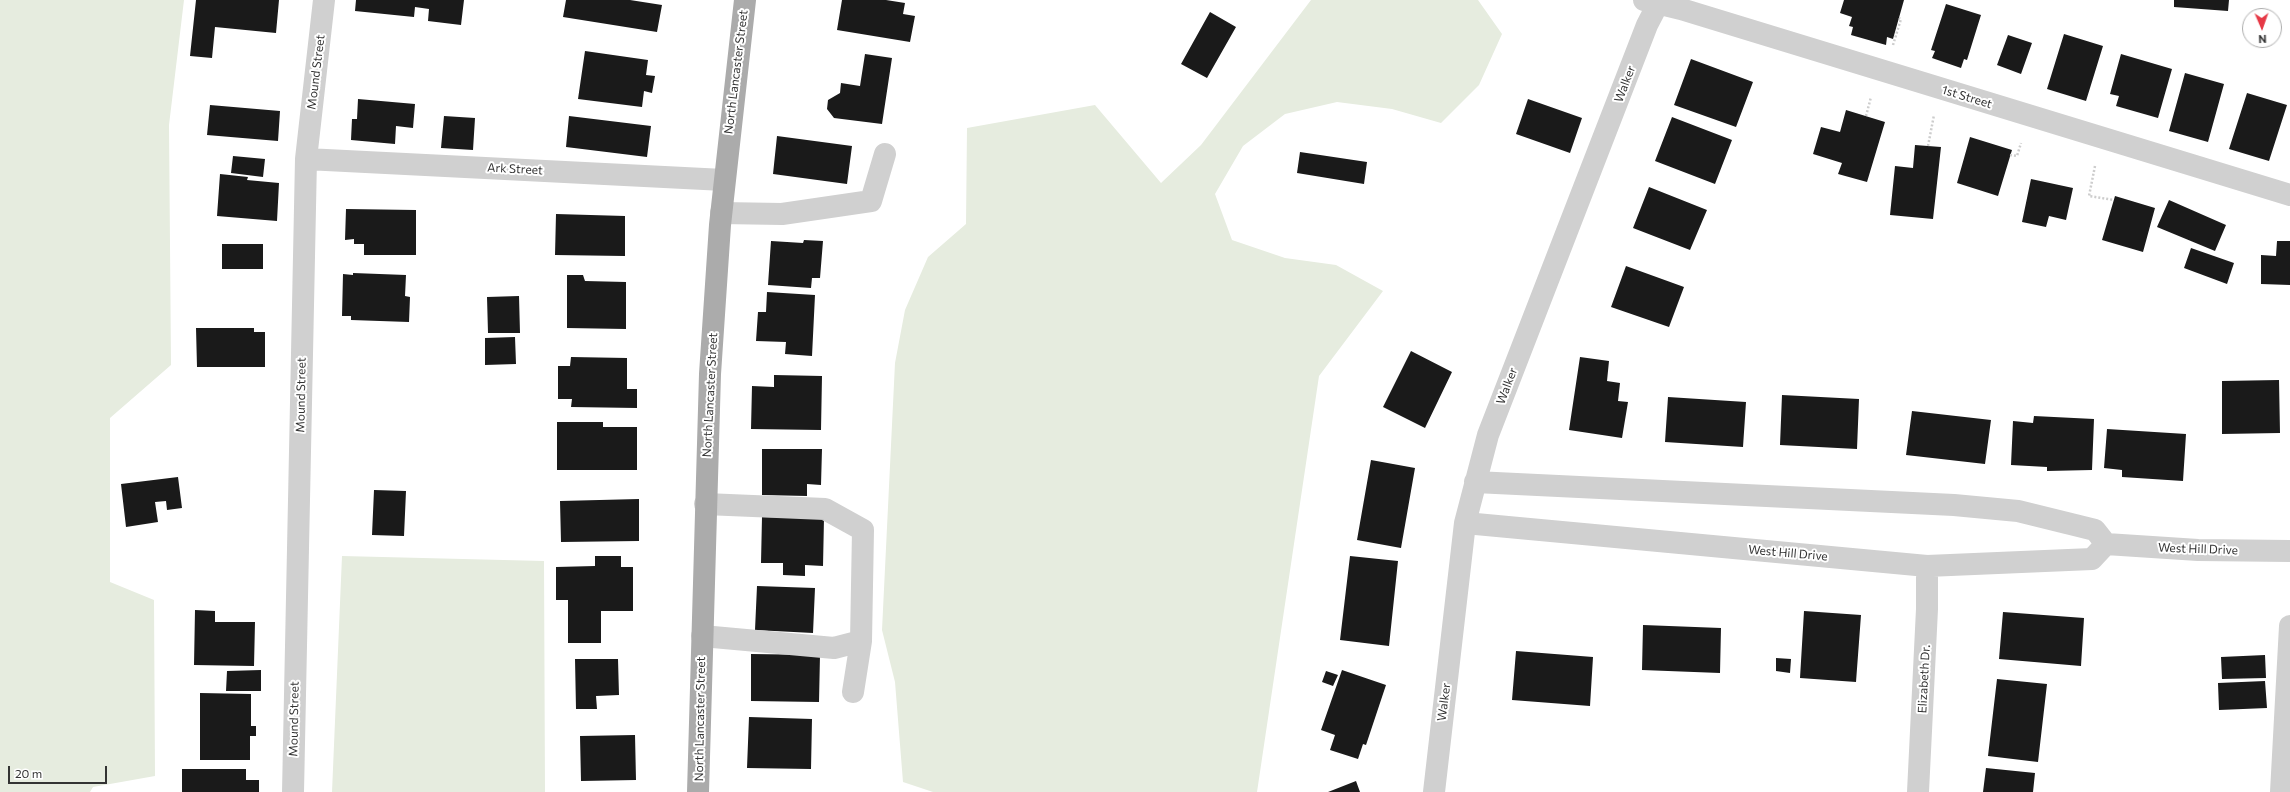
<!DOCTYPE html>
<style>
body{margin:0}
#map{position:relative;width:2290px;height:792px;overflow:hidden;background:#fff;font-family:Commissioner,sans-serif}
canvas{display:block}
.north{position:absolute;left:2242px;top:8px;width:40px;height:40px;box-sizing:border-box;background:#fff;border:1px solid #adadad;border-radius:50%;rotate:178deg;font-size:11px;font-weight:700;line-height:16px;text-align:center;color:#333}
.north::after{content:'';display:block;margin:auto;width:14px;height:18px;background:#e63946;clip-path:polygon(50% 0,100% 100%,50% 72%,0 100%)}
.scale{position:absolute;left:8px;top:766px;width:99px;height:18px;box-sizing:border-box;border:2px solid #333;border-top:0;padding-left:5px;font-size:12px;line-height:14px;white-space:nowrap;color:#333;-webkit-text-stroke:3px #fff;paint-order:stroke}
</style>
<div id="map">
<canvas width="2290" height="792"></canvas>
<div class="north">N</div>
<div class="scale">20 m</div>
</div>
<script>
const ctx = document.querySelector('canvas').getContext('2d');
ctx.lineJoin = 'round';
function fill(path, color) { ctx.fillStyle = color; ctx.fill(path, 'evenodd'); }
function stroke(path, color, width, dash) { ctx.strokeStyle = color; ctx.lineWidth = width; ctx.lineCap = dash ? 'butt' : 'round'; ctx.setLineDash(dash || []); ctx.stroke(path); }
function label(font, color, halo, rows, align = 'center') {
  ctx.font = font + ' Commissioner,sans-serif'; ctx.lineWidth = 4; ctx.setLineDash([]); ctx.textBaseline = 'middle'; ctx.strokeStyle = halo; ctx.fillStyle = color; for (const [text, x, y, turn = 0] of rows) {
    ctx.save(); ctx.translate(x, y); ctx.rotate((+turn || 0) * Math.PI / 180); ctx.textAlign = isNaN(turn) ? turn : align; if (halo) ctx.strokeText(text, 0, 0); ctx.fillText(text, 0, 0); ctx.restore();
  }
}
fill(new Path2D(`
 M0,0h184l-15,125 2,240 -61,53v164l44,18 1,176 -62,11 -3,5h-90z
 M1311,0h167l24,34 -23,51 -38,38 -49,-14 -55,-7 -52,12 -42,32 -28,48 17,46 53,18 51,7 47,26 -64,85 -62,416h-324l-30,-10 -8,-100 -13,-52 13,-267 10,-53 23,-53 38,-33 1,-96 128,-23 66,78 40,-38z
 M342,556l202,5 1,231h-213z`), '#e6ecdf');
fill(new Path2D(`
 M196,0h83l-3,33 -61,-6 -3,31 -22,-2z
 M356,0h108l-3,25 -33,-4 1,-12 -14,-2 -1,10 -59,-6z
 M566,0h64l32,5 -5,27 -94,-15z
 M842,0h44l19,3 -2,11 12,2 -5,26 -73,-12z
 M1844,0h60l-11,39 -6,-2 -1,8 -35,-10 2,-8 -4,-1 3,-9 -12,-4z
 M2174,0h55l-1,11 -54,-4z
 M1946,4l35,11 -14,45 -3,-1 -3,9 -29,-10 3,-7 -4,-1z
 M1210,12l26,15 -29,51 -26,-14z
 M2064,34l39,12 -17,55 -39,-12z
 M2008,35l24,8 -11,31 -24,-9z
 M585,51l63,9 -2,15 9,1 -3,17 -8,-2 -2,16 -64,-8z
 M865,54l27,4 -10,66 -48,-6 -7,-9 1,-9 12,-7 1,-10 19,3z
 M2121,54l51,15 -14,49 -42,-12 3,-10 -9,-2z
 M1691,59l62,23 -17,45 -62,-22z
 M2185,73l39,11 -16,58 -39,-11z
 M2247,93l40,12 -18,56 -40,-12z
 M358,99l57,5 -2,24 -17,-2 -1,18 -44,-4 1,-21h5z
 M1528,99l54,19 -12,35 -54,-19z
 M210,105l70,6 -2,30 -71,-6z
 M1846,110l39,12 -18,60 -29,-8 4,-11 -29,-9 8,-27 19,5z
 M444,116l31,2 -2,32 -32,-2z
 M569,116l82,10 -4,31 -81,-10z
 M1672,117l60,23 -17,44 -60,-23z
 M777,136l75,10 -5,38 -74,-10z
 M1970,137l42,13 -14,46 -41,-13z
 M1915,145l26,2 -8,72 -43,-4 5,-49 18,2z
 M1300,152l67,10 -3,22 -67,-11z
 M233,156l32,3 -2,18 -32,-4z
 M220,174l28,3 -1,3 32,3 -2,38 -60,-5z
 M2031,179l42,9 -7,32 -17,-4 -3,11 -24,-5z
 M1649,187l58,23 -17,40 -57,-22z
 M2115,196l40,12 -12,44 -41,-12z
 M2169,200l57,25 -11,26 -58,-24z
 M346,209l70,1v45h-52v-11h-10v-5l-9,1z
 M556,214l69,2v40l-70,-1z
 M804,240l19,1 -3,37h-8l-1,10 -43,-3 3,-44 32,2z
 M2277,241h13v44l-29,-1v-29l15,1z
 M222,244h41v25h-41z
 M2191,248l43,15 -7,21 -43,-16z
 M1626,266l58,21 -15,40 -58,-20z
 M353,273l53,2 -1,21 5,1 -1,25 -58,-2v-4h-9l1,-42 10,1z
 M567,275h16l2,6 41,1v47l-59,-1z
 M767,292l48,3 -3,61 -27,-2 1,-12 -30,-1 2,-29h8z
 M519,296l1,37h-32l-1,-36z
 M196,328h58v4h11v35h-68z
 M515,337l1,27 -31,1v-27z
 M1411,351l41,21 -27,56 -42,-21z
 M571,357l56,1v31h10v19l-66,-1 1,-8h-14v-33h12z
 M1580,357l29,4 -2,20 13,2 -2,18 10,1 -6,36 -53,-8z
 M774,375l48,1 -1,54 -70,-1 1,-43 22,1z
 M2279,380l1,53 -58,1v-53z
 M1782,395l77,4 -2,50 -77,-4z
 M1668,397l78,5 -3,45 -78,-5z
 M1912,411l79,9 -6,44 -79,-9z
 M2034,416l60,3 -2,51 -45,1v-4l-36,-2 2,-44 20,2z
 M557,422h46v5h34v43h-80z
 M2107,429l79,5 -3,47 -61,-4v-7l-18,-2z
 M762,449h60l-1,36 -14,-1v12l-45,-1z
 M1371,460l44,8 -14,80 -44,-8z
 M178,477l4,31 -15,2 -1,-9 -11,1 3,20 -32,5 -5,-43z
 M374,490l32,1 -2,45 -32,-1z
 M639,499v42l-78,1 -1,-41z
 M762,517l62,1 -1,48 -18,-1v11l-22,-1v-12h-22z
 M595,556h26v11h12v44h-32v32h-33v-43h-12v-33l39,-1z
 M1350,556l48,5 -9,85 -49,-6z
 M757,586l58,2 -2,45 -58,-3z
 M195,610l20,1v11h40l-1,44 -60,-1z
 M1804,611l57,4 -5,67 -56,-4z
 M2003,612l81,6 -3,48 -82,-7z
 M1643,625l78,3 -1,45 -78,-3z
 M1516,651l77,6 -3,49 -78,-6z
 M751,654l69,1 -1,47 -68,-1z
 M2265,655l1,23 -44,1 -1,-22z
 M1776,658l15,1 -1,14 -14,-2z
 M575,659h43l1,36 -23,1 1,13h-21z
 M261,670v21h-35l1,-20z
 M1342,670l44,15 -20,60 -3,-1 -5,15 -28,-9 5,-15 -14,-5z
 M1326,671l12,4 -5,11 -11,-4z
 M1997,679l50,5 -9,78 -50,-6z
 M2265,681l2,27 -48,2 -1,-27z
 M200,693l51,1v32h5v10h-6v24h-50z
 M749,717l63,2 -1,50 -64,-1z
 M635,735l1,45 -55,1 -1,-45z
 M1986,768l49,5 -2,19h-50z
 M182,769h64v11h13v12h-77z
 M1356,781l4,11h-32z`), '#1a1a1a');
stroke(new Path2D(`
 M1893,45l8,-26 -2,-1
 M1866,116l5,-19
 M1928,146l6,-31
 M2010,155l7,1 4,-13
 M2095,166l-6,30 25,4`), '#cdcdcd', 2.5, [2, 2]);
stroke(new Path2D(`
 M1644,0l37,9 609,186
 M306,159l418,21
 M721,213l61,1 89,-13 14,-47
 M1475,482l479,23 64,6 77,19 11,14
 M1465,523l462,43 165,-7 14,-15
 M2106,544l92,6 92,1
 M702,636l132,12 27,-7 2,-111 -38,-21 -120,-5
 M853,692l8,-51
 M293,792l13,-633 18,-159
 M1434,792l31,-269 23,-88 159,-410 13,-25
 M1918,792l9,-183v-43
 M2281,792l9,-166`), '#d0d0d0', 22);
stroke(new Path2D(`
 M698,792l12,-418 10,-149 25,-225`), '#ababab', 22);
label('12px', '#333', '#fff', [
 ["Mound Street",316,72,-83],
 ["North Lancaster Street",736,72,-83],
 ["Walker",1625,84,-69],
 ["1st Street",1967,97,17],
 ["Ark Street",515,169,3],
 ["Walker",1507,386,-69],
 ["Mound Street",301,395,-89],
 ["North Lancaster Street",710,395,-87],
 ["West Hill Drive",2198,549,2],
 ["West Hill Drive",1788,553,5],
 ["Elizabeth Dr.",1924,679,-87],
 ["Walker",1444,702,-83],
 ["Mound Street",294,719,-89],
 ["North Lancaster Street",700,719,-89]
]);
</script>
